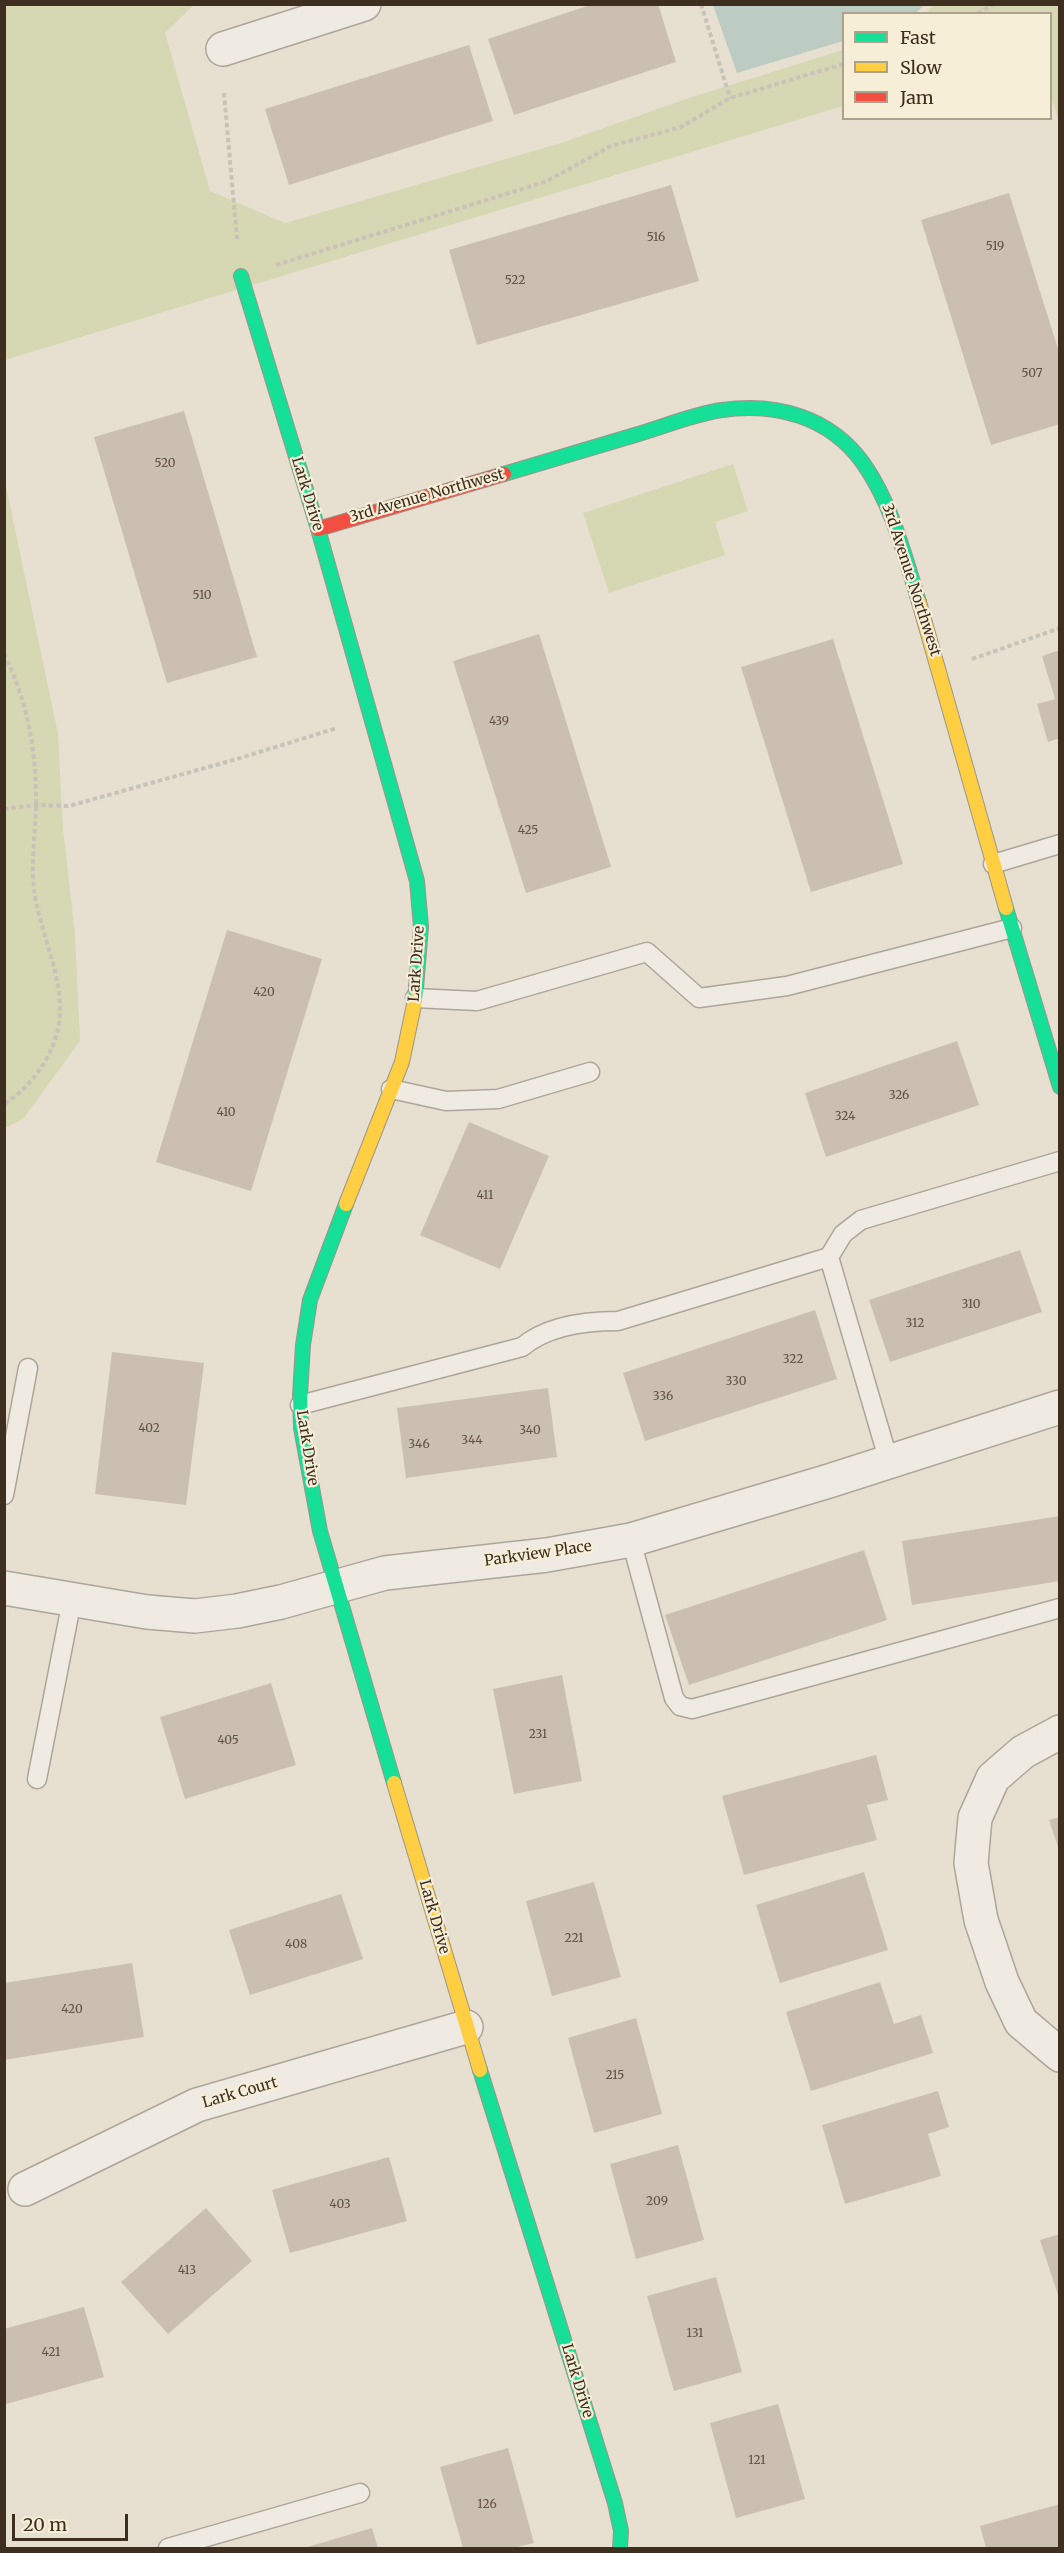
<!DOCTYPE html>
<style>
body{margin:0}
#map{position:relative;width:1064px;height:2553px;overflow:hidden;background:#e7e0d1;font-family:Merriweather,serif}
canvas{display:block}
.frame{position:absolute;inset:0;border:6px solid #3d2e20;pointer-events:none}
.legend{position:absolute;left:842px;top:12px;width:210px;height:108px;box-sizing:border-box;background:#f7eed8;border:2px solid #ada18e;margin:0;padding:8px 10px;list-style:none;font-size:18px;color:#3d2e20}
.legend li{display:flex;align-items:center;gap:12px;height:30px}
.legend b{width:30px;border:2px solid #ada18e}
.scale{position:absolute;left:12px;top:2514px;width:116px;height:27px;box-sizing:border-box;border:3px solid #3d2e20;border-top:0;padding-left:8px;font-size:18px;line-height:21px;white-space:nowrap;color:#3d2e20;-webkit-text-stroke:4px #f7eed8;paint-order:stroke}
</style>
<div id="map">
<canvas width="1064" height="2553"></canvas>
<div class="frame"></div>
<ul class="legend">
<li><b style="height:8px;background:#16e098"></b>Fast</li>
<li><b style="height:8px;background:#ffcf43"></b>Slow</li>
<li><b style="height:8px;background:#f24e42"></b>Jam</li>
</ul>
<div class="scale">20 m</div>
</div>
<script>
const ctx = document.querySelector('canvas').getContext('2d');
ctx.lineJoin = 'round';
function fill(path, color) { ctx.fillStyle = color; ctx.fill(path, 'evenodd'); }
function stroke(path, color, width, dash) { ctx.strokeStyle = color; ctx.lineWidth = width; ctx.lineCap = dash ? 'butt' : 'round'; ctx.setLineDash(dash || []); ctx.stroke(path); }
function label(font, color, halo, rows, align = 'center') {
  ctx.font = font + ' Merriweather,serif'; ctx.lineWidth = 4.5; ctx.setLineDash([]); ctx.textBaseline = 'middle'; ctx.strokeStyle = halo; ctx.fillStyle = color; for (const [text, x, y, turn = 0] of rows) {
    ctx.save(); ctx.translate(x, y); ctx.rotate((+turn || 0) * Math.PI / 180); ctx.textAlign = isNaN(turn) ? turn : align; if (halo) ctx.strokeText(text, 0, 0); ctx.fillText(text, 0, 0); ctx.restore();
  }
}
fill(new Path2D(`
 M5,5h189l-29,28 45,158 75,32 276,-80 128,-45 154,-48v56l-838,254z
 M934,5h125v118l-8,-27 -1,-82 -124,-1z
 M733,464l15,47 -33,11 10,33 -116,38 -26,-80z
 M5,481l53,253 5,95 12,105 5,107 -57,78 -18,9z`), '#d6d7b3');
fill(new Path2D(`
 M713,5v-1l211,1 -8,8 -72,1 -1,27 -106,32z`), '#bcccc2');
fill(new Path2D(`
 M593,4h65l18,58 -162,53 -26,-76z
 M469,45l24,76 -204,64 -24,-76z
 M671,185l28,96 -222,64 -28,-95z
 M1009,193l51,162v69l-69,21 -70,-225z
 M184,411l73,246 -90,26 -73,-246z
 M539,634l72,233 -85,26 -73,-232z
 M833,639l70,225 -92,28 -70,-225z
 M1060,650v88l-12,4 -11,-38 18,-5 -13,-43z
 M227,930l95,29 -71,232 -95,-29z
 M957,1041l22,64 -153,52 -21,-64z
 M469,1122l80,34 -49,113 -80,-34z
 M1020,1250l22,62 -152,50 -21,-62z
 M815,1310l22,69 -192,62 -22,-68z
 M112,1352l92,11 -18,142 -91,-11z
 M548,1388l9,69 -151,21 -9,-70z
 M1060,1516v65l-148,24 -10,-64z
 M864,1550l23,70 -198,65 -24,-70z
 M562,1675l20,106 -68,13 -21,-105z
 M271,1683l25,82 -111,34 -25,-82z
 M876,1755l12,45 -21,5 10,35 -133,35 -22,-79z
 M1060,1817v33h-1l-10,-30z
 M864,1872l24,78 -108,33 -24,-78z
 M594,1882l27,95 -69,19 -26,-95z
 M341,1894l22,65 -113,36 -21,-65z
 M132,1963l12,74 -140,23v-77z
 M880,1982l14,42 27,-9 12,38 -122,38 -25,-79z
 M636,2018l26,96 -68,19 -26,-95z
 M938,2091l11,36 -21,7 13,42 -96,28 -23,-79z
 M678,2145l26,95 -68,19 -26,-95z
 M389,2157l18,64 -117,32 -18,-63z
 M206,2208l46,53 -84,73 -47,-52z
 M1060,2234v64h-1l-19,-58z
 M716,2277l26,95 -68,19 -27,-95z
 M84,2307l20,70 -98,27 -2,-75z
 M778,2404l27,95 -69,19 -26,-95z
 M508,2448l26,95 -21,5h-50l-23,-81z
 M1060,2504v44h-74l-6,-22z
 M372,2528l6,20h-74z`), '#cbbfb2');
const lane = new Path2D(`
 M993,864l67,-20
 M415,998l62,3 170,-49 52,46 88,-12 225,-58
 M391,1089l55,12 52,-2 92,-27
 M300,1405l222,-58c25,-21 64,-26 96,-26l211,-64
 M889,1462l-60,-205 14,-23 18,-14 199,-59
 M4,1495l24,-127
 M631,1540l43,158 6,8 12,3 368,-101
 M37,1779l35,-179
 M168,2548l192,-55`);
const street = new Path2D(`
 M223,49l141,-45
 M4,1588l143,24 48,4 42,-5 44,-9 104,-29 162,-18 84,-15 198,-59 231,-74
 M1060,1732l-37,20 -30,26 -18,40 -4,45 10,57 21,62 19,40 39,33
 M25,2189l172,-84 269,-78`);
const fast = new Path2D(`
 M241,276l77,253 99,352 4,46 -6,73
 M504,474c43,-13 87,-26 131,-39 28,-8 58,-21 87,-25 54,-8 108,7 141,53 29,41 41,91 56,139
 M1006,908l54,179
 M346,1204l-36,96 -7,45 -3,50 1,33 19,103 74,252
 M480,2070l135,433 6,28 -1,17`);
const slow = new Path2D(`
 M919,602l87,306
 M346,1204l56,-142 13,-62
 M394,1783l86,287`);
const jam = new Path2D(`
 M318,529l186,-55`);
stroke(lane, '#ada599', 21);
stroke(street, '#ada599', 36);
stroke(fast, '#9c958a', 16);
stroke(slow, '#9c958a', 16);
stroke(jam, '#9c958a', 16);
stroke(new Path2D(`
 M701,4l29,94
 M978,14l15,-10
 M224,93l13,146
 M276,265l269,-83 66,-36 70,-19 49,-29 114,-34
 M4,654c24,47 33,101 32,154 -1,27 -5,56 -2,82 6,44 31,88 25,133 -4,31 -28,65 -55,81
 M972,659l88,-31
 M4,809l32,-4 33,1 168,-47 100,-31`), '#c8c2b9', 4, [4.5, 3]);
stroke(lane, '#efebe3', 18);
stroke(street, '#efebe3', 33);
stroke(fast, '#16e098', 14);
stroke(slow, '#ffcf43', 14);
stroke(jam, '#f24e42', 14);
label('12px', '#605244', null, [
 ["516",656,238],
 ["519",995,247],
 ["522",515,281],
 ["507",1032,374],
 ["520",165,464],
 ["510",202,596],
 ["439",499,722],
 ["425",528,831],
 ["420",264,993],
 ["326",899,1096],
 ["410",226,1113],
 ["324",845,1117],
 ["411",485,1196],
 ["310",971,1305],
 ["312",915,1324],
 ["322",793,1360],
 ["330",736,1382],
 ["336",663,1397],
 ["402",149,1429],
 ["340",530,1431],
 ["344",472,1441],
 ["346",419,1445],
 ["231",538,1735],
 ["405",228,1741],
 ["221",574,1939],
 ["408",296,1945],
 ["420",72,2010],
 ["215",615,2076],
 ["209",657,2202],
 ["403",340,2205],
 ["413",187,2271],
 ["131",695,2334],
 ["421",51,2353],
 ["121",757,2461],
 ["126",487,2505]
]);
label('15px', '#3d2e20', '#f7eed8', [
 ["Lark Drive",307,494,73],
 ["3rd Avenue Northwest",427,496,-16],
 ["3rd Avenue Northwest",911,580,72],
 ["Lark Drive",417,964,-86],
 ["Lark Drive",307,1448,81],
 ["Parkview Place",538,1554,-8],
 ["Lark Drive",434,1917,74],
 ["Lark Court",240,2093,-16],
 ["Lark Drive",577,2381,73]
]);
</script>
